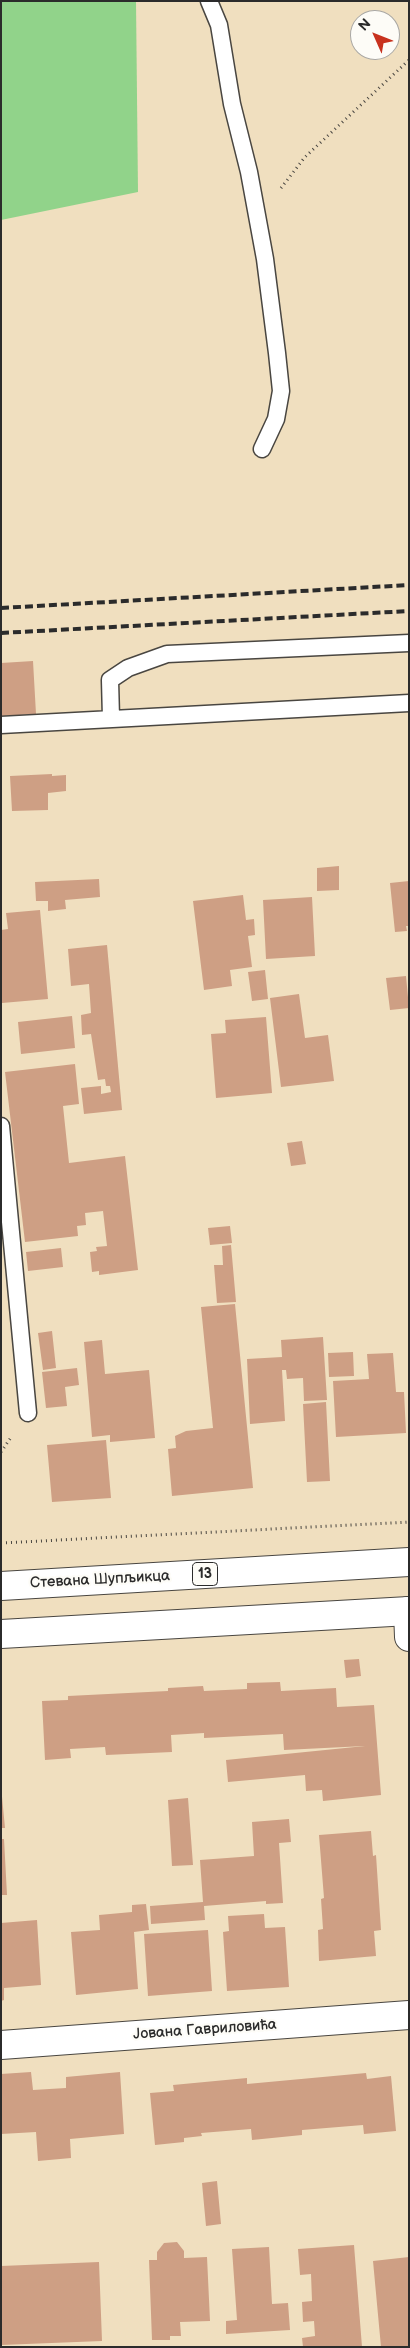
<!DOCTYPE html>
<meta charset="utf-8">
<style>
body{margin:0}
#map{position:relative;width:410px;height:2348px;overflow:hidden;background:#f0dfbf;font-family:"Balsamiq Sans",sans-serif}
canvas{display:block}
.frame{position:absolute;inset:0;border:2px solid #2b2b2b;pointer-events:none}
.north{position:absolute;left:350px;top:10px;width:50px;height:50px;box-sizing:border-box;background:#fdfcf7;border:1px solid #a9a8a5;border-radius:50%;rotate:314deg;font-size:14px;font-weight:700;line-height:20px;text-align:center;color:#2b2b2b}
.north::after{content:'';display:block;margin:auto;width:18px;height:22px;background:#c8321e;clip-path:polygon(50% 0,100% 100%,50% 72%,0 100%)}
</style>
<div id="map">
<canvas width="410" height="2348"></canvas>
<div class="frame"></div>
<div class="north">N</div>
</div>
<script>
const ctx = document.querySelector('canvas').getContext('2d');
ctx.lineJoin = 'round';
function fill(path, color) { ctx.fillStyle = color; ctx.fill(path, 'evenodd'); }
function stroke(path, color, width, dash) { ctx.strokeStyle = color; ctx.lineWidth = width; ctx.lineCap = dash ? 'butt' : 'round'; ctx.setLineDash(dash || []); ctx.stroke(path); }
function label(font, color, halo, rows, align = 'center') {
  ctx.font = font + ' "Balsamiq Sans",sans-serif'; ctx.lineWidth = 4.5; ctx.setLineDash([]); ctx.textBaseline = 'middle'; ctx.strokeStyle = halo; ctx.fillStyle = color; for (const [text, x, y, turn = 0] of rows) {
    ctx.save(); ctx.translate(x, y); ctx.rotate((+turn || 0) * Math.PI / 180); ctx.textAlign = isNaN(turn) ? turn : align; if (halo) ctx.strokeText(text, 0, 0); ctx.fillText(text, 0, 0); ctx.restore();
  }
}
fill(new Path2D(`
 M1,1h135l2,191 -137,28z`), '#91d38a');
fill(new Path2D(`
 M33,661l3,53 -35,2v-53z
 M52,774v2l14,-1v16l-18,2v17l-36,1 -2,-35z
 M339,866v24l-22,1v-23z
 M99,879l1,18 -35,3 1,9 -18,2v-10h-12l-1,-19z
 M409,881v45h-3l1,5 -12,1 -5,-49z
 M243,895l3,25 8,-1 1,16 -7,1 4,31 -22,3 2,16 -28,4 -11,-89z
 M312,897l3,59 -49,3 -3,-59z
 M40,910l8,89 -46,4 -1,-73 7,-1 -2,-16z
 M107,945l15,165 -38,4 -3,-26 20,-2v8l10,-2 -1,-6h-4l-1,-7 -7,1 -7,-46 -9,1 -1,-20 10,-2 -2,-29 -18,2 -3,-37z
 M265,970l3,29 -16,2 -4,-29z
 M406,976l3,32 -19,2 -4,-32z
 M299,994l6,44 23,-3 6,46 -53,6 -11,-89z
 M72,1016l3,32 -54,6 -3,-32z
 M266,1017l6,76 -56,5 -5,-64 15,-1 -1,-13z
 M75,1064l4,40 -16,2 6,57 56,-7 13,114 -39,5v-4l-7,1 -2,-20 7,-1 -1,-4 11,-1 -4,-35 -18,2 1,12 -9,1 1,10 -53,6 -20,-170z
 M302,1141l4,23 -15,2 -4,-23z
 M230,1226l2,17 -22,2 -2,-17z
 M231,1245l5,57 -19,1 -3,-38h9l-1,-19z
 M61,1248l2,19 -35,4 -2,-19z
 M235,1304l18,184 -81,8 -4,-47 8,-1 -1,-12 11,-5 27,-3 -12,-121z
 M52,1331l4,37 -13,2 -5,-37z
 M323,1337l4,63 -23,1 -1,-23 -16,1 -1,-9h-4l3,51 -35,3 -3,-65 35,-2 -1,-17z
 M102,1340l3,34 44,-4 6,68 -45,4v-7l-18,2 -8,-95z
 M353,1352l1,24 -25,1 -1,-24z
 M393,1353l3,39h8l2,41 -70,4 -3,-56 36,-2 -2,-25z
 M77,1368l2,17 -14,2 2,19 -21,2 -4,-36z
 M326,1402l4,79 -23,1 -4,-78z
 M106,1440l5,58 -59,4 -5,-57z
 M359,1659l2,17 -15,2 -2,-18z
 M280,1682l1,9 55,-3 1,19 37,-2 7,90 -58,6 -1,-11 -16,1 -1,-16 -77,7 -2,-22 139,-14 -81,4 -1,-16 -79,4v-5l-33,2 1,17 -66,3 -1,-8 -35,2 1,9 -26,2 -3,-59 26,-1v-4l100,-5v-3l35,-2 1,5 43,-2v-6z
 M1,1786l4,42h-4z
 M188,1798l5,67 -21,1 -4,-66z
 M289,1819l2,23 -12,1 4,60 -17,1v-3l-62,5 1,14 -54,4 -1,-18 53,-4 -3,-42 54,-4 -2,-34z
 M371,1831l2,25 3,-1 5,75 -7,1 2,25 -57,5 -1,-31 5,-1 -2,-30 3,-1 -5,-63z
 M1,1839h3l3,56h-6z
 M146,1904l3,26 -15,2 4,57 -62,6 -5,-63 29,-2 -1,-15 33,-3v-7z
 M264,1914l1,14 20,-1 4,60 -62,4 -4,-59 6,-1 -1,-15z
 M37,1920l4,65 -37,3v12l-3,1v-78z
 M208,1930l4,61 -64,5 -4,-62z
 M31,2072l2,18 33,-2v-11l54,-5 4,62 -54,5 1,19 -33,3 -2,-29 -35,2v-60z
 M366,2073l1,6 24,-3 5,55 -32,3 -1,-9 -61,5v5l-50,5 -1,-11 -50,4 1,3 -18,2v4l-29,3 -5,-52 24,-2 -1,-6 74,-7v6z
 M217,2181l4,43 -15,2 -4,-43z
 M177,2242l7,9v7l23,-1 3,64 -30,1 1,14h-11v4h-18l-3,-80h8v-8l7,-9z
 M354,2245l8,102h-59l-1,-9 13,-2 -1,-15 -11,1 -1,-20 10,-1 -1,-27 -11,1 -2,-26z
 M269,2247l3,57 16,-1 2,27 -64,4v-13l11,-1 -5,-71z
 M409,2257v90h-28l-8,-86z
 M99,2262l3,79 -101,4v-79z`), '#ce9f84');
const lane = new Path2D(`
 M209,1l10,24 13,79 17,68 16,87 12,94 4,38 -5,28 -14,30
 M111,718l-1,-38 18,-12 39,-14 242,-11
 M1,725l408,-22
 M1,1126l27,287`);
const street = new Path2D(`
 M408,1611l1,26
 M1,2045l408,-30`);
const primary = new Path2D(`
 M1,1586l408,-24
 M1,1634l408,-23`);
stroke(lane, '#494641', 19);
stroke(street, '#494641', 30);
stroke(primary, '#494641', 30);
stroke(new Path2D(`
 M281,188l24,-31 104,-97
 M1,1452l11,-16
 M1,1543l408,-21`), '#494641', 3, [1, 4]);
stroke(lane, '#fff', 16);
stroke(street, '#fff', 28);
stroke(primary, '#fff', 28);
stroke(new Path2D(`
 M1,608l408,-23
 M1,633l408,-22`), '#2b2b2b', 4, [8, 4]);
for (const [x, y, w] of [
 [205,1574,25]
]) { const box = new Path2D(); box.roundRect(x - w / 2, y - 11.5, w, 23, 4); ctx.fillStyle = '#fdfcf7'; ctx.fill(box); stroke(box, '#2b2b2b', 1); }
label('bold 14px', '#2b2b2b', null, [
 ["13",205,1574]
]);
label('15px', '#2b2b2b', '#fdfcf7', [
 ["Стевана Шупљикца",100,1580,-3],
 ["Јована Гавриловића",205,2030,-4]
]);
</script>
